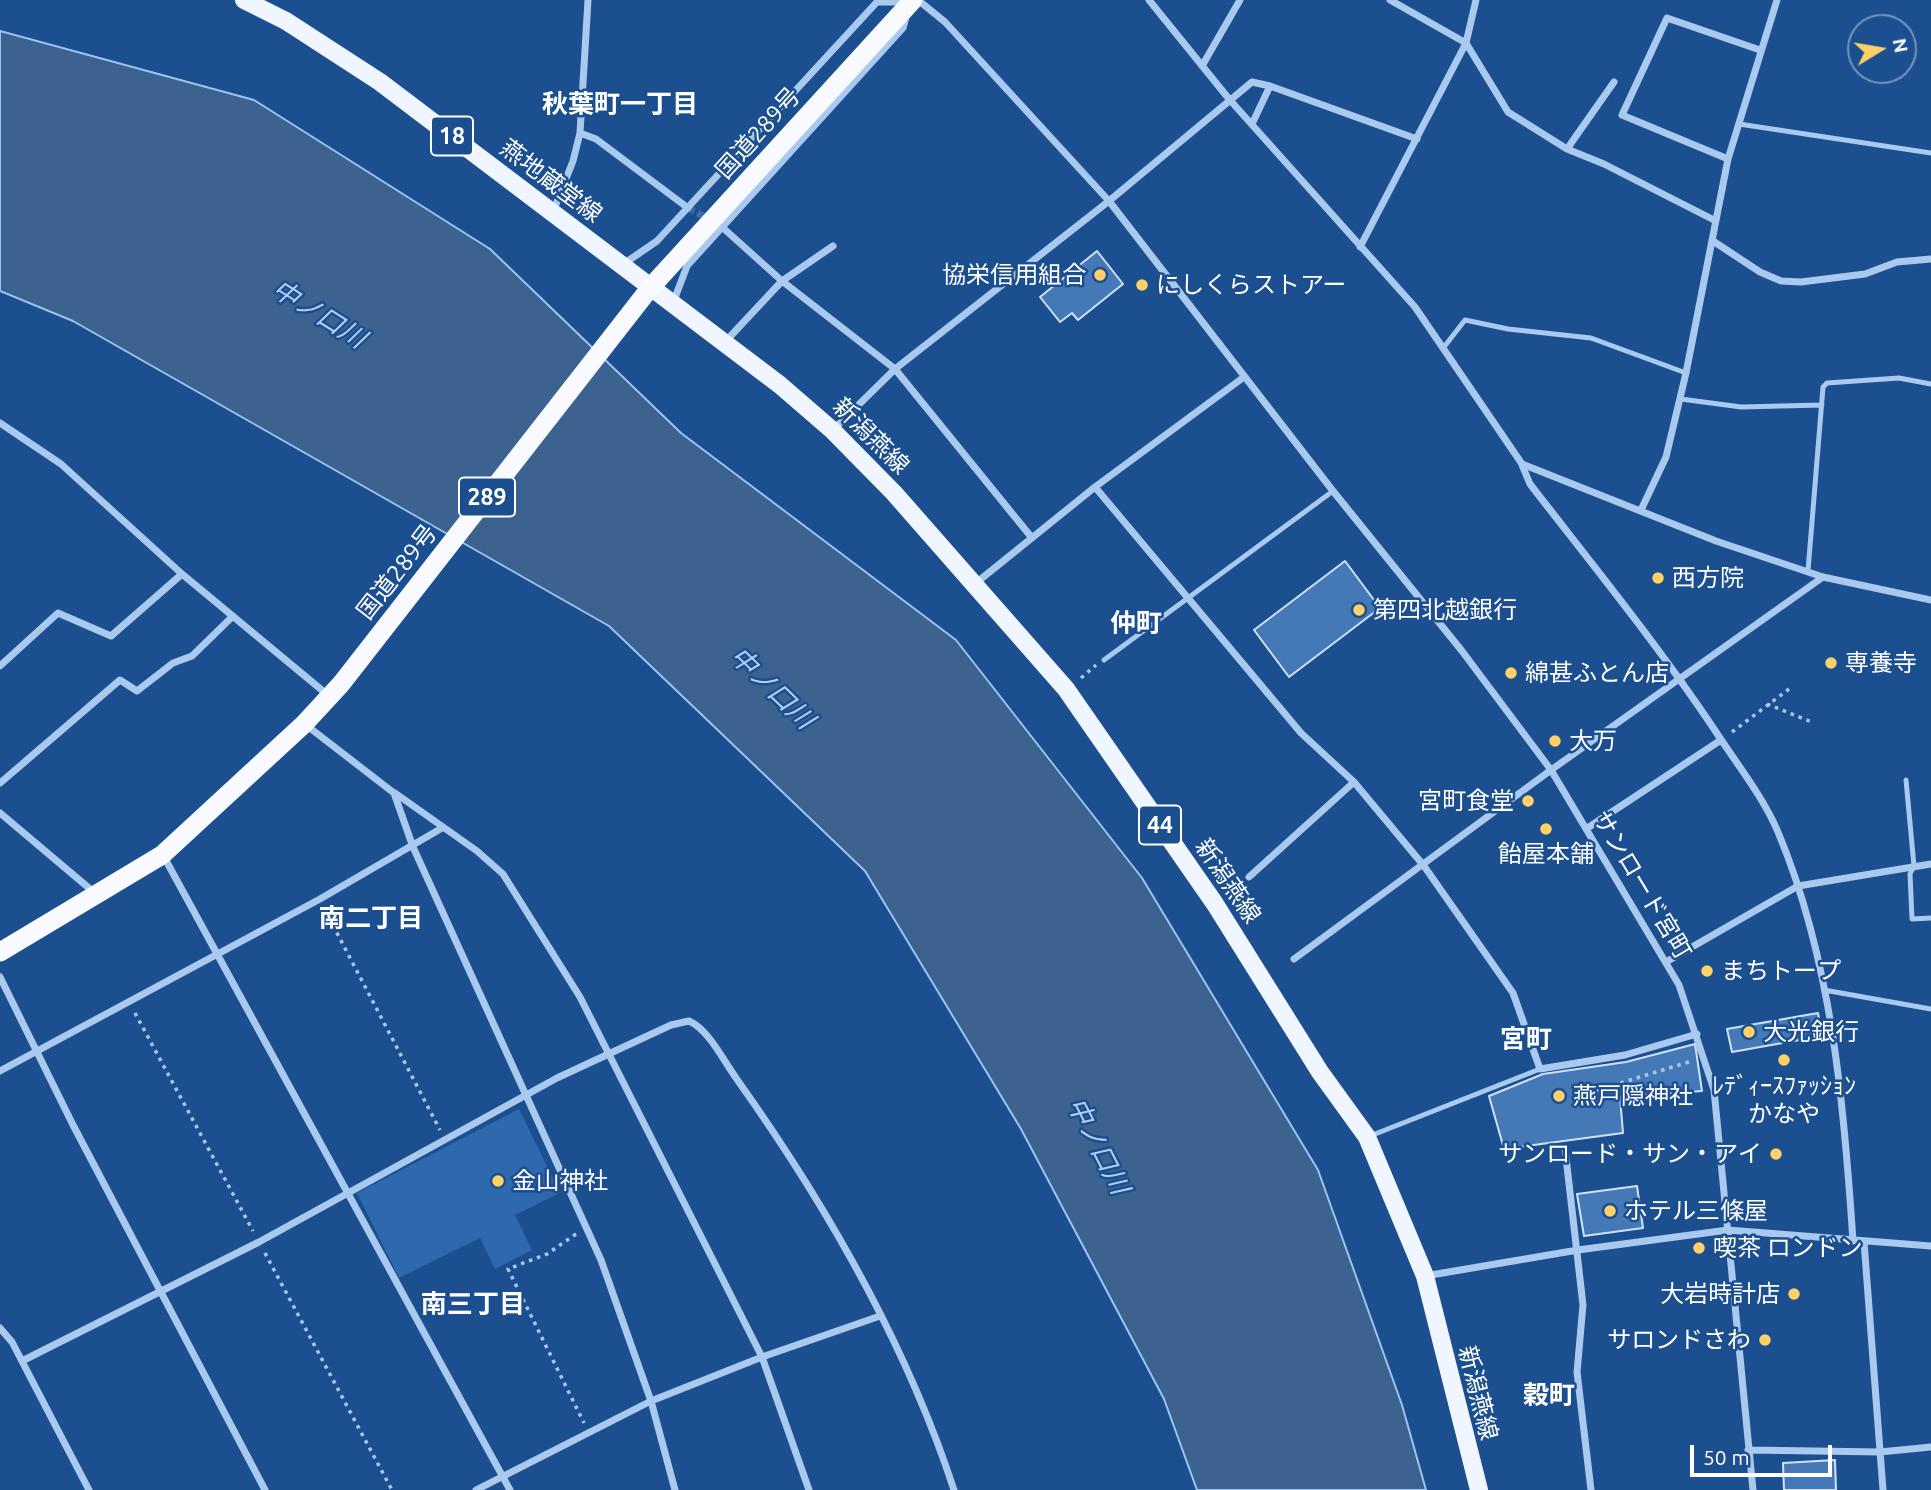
<!DOCTYPE html>
<meta charset="utf-8">
<style>
body{margin:0}
#map{position:relative;width:1931px;height:1490px;overflow:hidden;background:#1b4f8f;font-family:Ubuntu,sans-serif}
canvas{display:block}
.north{position:absolute;left:1847px;top:14px;width:70px;height:70px;box-sizing:border-box;background:#1b4f8f;border:2px solid #7695bc;border-radius:50%;rotate:79deg;font-size:19px;font-weight:700;line-height:28px;text-align:center;color:#fff}
.north::after{content:'';display:block;margin:auto;width:24px;height:32px;background:#ffd166;clip-path:polygon(50% 0,100% 100%,50% 72%,0 100%)}
.scale{position:absolute;left:1690px;top:1445px;width:142px;height:32px;box-sizing:border-box;border:4px solid #fff;border-top:0;padding-left:9px;font-size:21px;line-height:24px;white-space:nowrap;color:#fff;-webkit-text-stroke:5px #1b4f8f;paint-order:stroke}
</style>
<div id="map">
<canvas width="1931" height="1490"></canvas>
<div class="north">N</div>
<div class="scale">50 m</div>
</div>
<script>
const ctx = document.querySelector('canvas').getContext('2d');
ctx.lineJoin = 'round';
function fill(path, color) { ctx.fillStyle = color; ctx.fill(path, 'evenodd'); }
function stroke(path, color, width, dash) { ctx.strokeStyle = color; ctx.lineWidth = width; ctx.lineCap = dash ? 'butt' : 'round'; ctx.setLineDash(dash || []); ctx.stroke(path); }
function label(font, color, halo, rows, align = 'center') {
  ctx.font = font + ' Ubuntu,"Noto Sans JP",sans-serif'; ctx.lineWidth = 5; ctx.setLineDash([]); ctx.textBaseline = 'middle'; ctx.strokeStyle = halo; ctx.fillStyle = color; for (const [text, x, y, turn = 0] of rows) {
    ctx.save(); ctx.translate(x, y); ctx.rotate((+turn || 0) * Math.PI / 180); ctx.textAlign = isNaN(turn) ? turn : align; if (halo) ctx.strokeText(text, 0, 0); ctx.fillText(text, 0, 0); ctx.restore();
  }
}
fill(new Path2D(`
 M519,1109l41,84 -45,22 17,35 -37,19 -15,-31 -81,40 -42,-85z`), '#2e69ad');
const water = new Path2D(`
 M0,31l254,69 236,149 191,184 275,207 186,238 176,292 84,235 24,85h-229l-33,-91 -143,-270 -156,-258 -256,-245 -536,-305 -73,-30z`);
fill(water, '#3c6290');
stroke(water, '#9cc4f0', 2);
const building = new Path2D(`
 M1097,251l26,33 -45,36 -6,-7 -12,9 -20,-25z
 M1345,561l35,47 -91,69 -35,-47z
 M1818,1013l4,23 -90,16 -5,-23z
 M1695,1044l7,47 -82,6 3,36 -119,16 -15,-53 54,-22 83,-12z
 M1637,1186l6,42 -59,8 -7,-42z
 M1835,1460l1,30h-52l-1,-27z`);
fill(building, '#4478b7');
stroke(building, '#cfe3fa', 2);
stroke(new Path2D(`
 M688,208l21,11`), '#3d69a0', 7, [7, 3.5]);
stroke(new Path2D(`
 M1081,678l15,-13
 M1767,704l47,19
 M1732,732l57,-43
 M325,910l115,220
 M135,1013l118,218
 M1588,1093l104,-32
 M576,1234l-29,20 -39,15 76,154
 M265,1253l127,237`), '#a9c9ee', 3.5, [3.5, 5]);
stroke(new Path2D(`
 M1739,124l192,29
 M1444,347l21,-27 43,9 83,9 95,35
 M1681,399l60,8 81,-2
 M1808,571l15,-184 4,-4 72,-5 32,6
 M1104,660l229,-169
 M1906,780l8,86 -4,8 2,45 19,-1
 M1824,990l107,19
 M1370,1136l170,-67`), '#a9c9ee', 5);
stroke(new Path2D(`
 M918,0l27,22 164,179 224,290 129,160 89,119 128,215 35,105 39,400
 M1149,0l80,99 186,208 107,157 194,77 107,36 108,23
 M1390,0l76,43 42,69 59,37 37,15 110,56
 M1202,66l38,-66
 M1252,124l18,-38 147,53
 M580,133l16,6 92,69
 M1567,149l47,-67
 M1728,159l-106,-44 45,-97 93,32
 M553,212l20,-51 7,-28 8,-133
 M722,227l60,54 113,88 137,169
 M1713,241l47,31 21,9 20,1 64,-8 32,-12 34,-3
 M1360,247l106,-204 10,-43
 M622,265l35,-24 220,-239h30
 M673,303l14,-37 216,-238 3,-11
 M725,342l57,-61 51,-35
 M0,423l61,41 121,110 147,122
 M833,430l62,-61 214,-168 143,-119 18,4
 M1522,465l8,19c65,84 132,166 190,254 20,30 44,61 58,94 54,129 66,272 75,409
 M1095,487l206,246 53,49 70,84 89,127 27,76 85,-14 72,-21
 M1641,510l25,-53 20,-84 42,-214 49,-159
 M976,583l119,-96 149,-110
 M0,666l58,-53 53,23 71,-62
 M306,725l88,68 19,54 188,413 50,141 24,89
 M0,783l120,-103 17,11 36,-28 19,-7 41,-40
 M395,793l82,58 26,23 77,123 182,360 47,133
 M0,813l96,81
 M1586,829l135,-89
 M163,855l347,635
 M1249,877l105,-95
 M1294,959l257,-189 272,-193
 M1666,962l132,-76 133,-22
 M0,977l73,148 192,365
 M0,1071l320,-172 122,-71
 M1565,1149l18,156 -6,67 14,118
 M1864,1242l19,248
 M1425,1276l153,-26 150,-20 203,16
 M0,1328l12,14 77,148
 M22,1361l237,-119 298,-164 114,-53 18,-4c20,9 34,39 47,57 89,125 170,265 218,412
 M1748,1450l132,2 51,-5
 M476,1490l175,-89 111,-44 118,-41`), '#a9c9ee', 7);
stroke(new Path2D(`
 M244,0l42,21 94,61 400,303 52,45 62,63 172,196 149,215 105,168 47,65 58,139 54,214`), '#f0f6ff', 18);
stroke(new Path2D(`
 M0,952l162,-97 142,-131 37,-40 309,-396 263,-288`), '#f8faff', 19);
for (const [x, y, r, color] of [
 [1100,275,7,"#ffd166"],
 [1142,285,7,"#ffd166"],
 [1658,578,7,"#ffd166"],
 [1359,610,7,"#ffd166"],
 [1831,663,7,"#ffd166"],
 [1511,673,7,"#ffd166"],
 [1555,741,7,"#ffd166"],
 [1528,801,7,"#ffd166"],
 [1546,829,7,"#ffd166"],
 [1707,971,7,"#ffd166"],
 [1749,1032,7,"#ffd166"],
 [1784,1060,7,"#ffd166"],
 [1559,1096,7,"#ffd166"],
 [1776,1154,7,"#ffd166"],
 [498,1181,7,"#ffd166"],
 [1610,1211,7,"#ffd166"],
 [1699,1248,7,"#ffd166"],
 [1794,1294,7,"#ffd166"],
 [1765,1340,7,"#ffd166"]
]) { const dot = new Path2D(); dot.arc(x, y, r, 0, 2 * Math.PI); ctx.fillStyle = color; ctx.fill(dot); stroke(dot, '#1b4f8f', 2.5); }
for (const [x, y, w] of [
 [452,136,42],
 [487,497,56],
 [1160,825,42]
]) { const box = new Path2D(); box.roundRect(x - w / 2, y - 19.5, w, 39, 5); ctx.fillStyle = '#1b4f8f'; ctx.fill(box); stroke(box, '#fff', 2); }
label('bold 23px', '#fff', null, [
 ["18",452,136],
 ["289",487,497],
 ["44",1160,825]
]);
label('24px', '#fff', '#1b4f8f', [
 ["国道289号",758,133,-48],
 ["燕地蔵堂線",551,181,37],
 ["新潟燕線",871,436,45],
 ["国道289号",397,572,-52],
 ["新潟燕線",1228,881,56],
 ["サンロード宮町",1642,885,59],
 ["新潟燕線",1478,1393,76]
]);
label('24px', '#fff', '#1b4f8f', [
 ["協栄信用組合",1086,275,"right"],
 ["にしくらストアー",1156,285],
 ["西方院",1672,578],
 ["第四北越銀行",1373,610],
 ["専養寺",1845,663],
 ["綿甚ふとん店",1525,673],
 ["大万",1569,741],
 ["宮町食堂",1514,801,"right"],
 ["飴屋本舗",1546,854,"center"],
 ["まちトープ",1721,971],
 ["大光銀行",1763,1032],
 ["ﾚﾃﾞｨｰｽﾌｧｯｼｮﾝ",1784,1086,"center"],
 ["かなや",1784,1114,"center"],
 ["燕戸隠神社",1573,1096],
 ["サンロード・サン・アイ",1762,1154,"right"],
 ["金山神社",512,1181],
 ["ホテル三條屋",1624,1211],
 ["喫茶 ロンドン",1713,1248],
 ["大岩時計店",1780,1294,"right"],
 ["サロンドさわ",1751,1340,"right"]
], 'left');
label('bold 26px', '#fff', '#1b4f8f', [
 ["秋葉町一丁目",620,104],
 ["仲町",1136,623],
 ["南二丁目",371,918],
 ["宮町",1526,1039],
 ["南三丁目",473,1304],
 ["穀町",1549,1395]
]);
label('italic 26px', '#b5d3f5', '#1b4f8f', [
 ["中ノ口川",319,314,32],
 ["中ノ口川",772,688,44],
 ["中ノ口川",1098,1146,63]
]);
</script>
